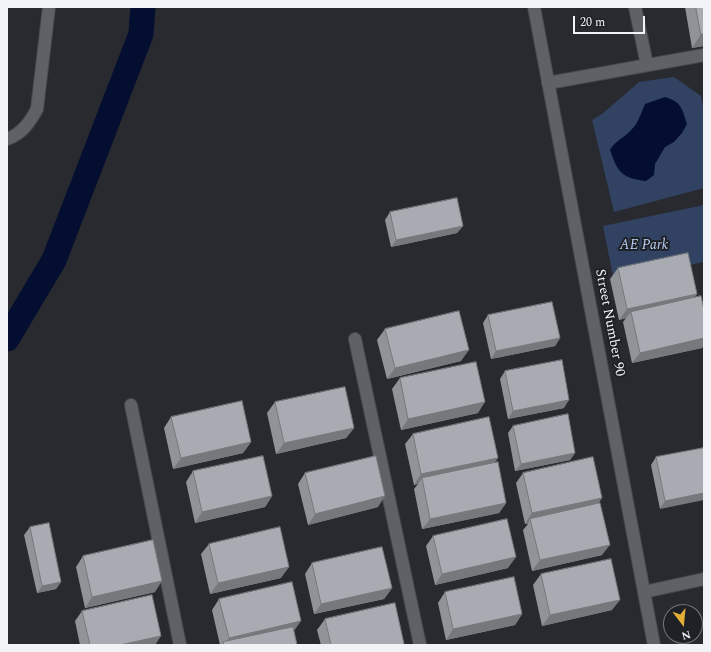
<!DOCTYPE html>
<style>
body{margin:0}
#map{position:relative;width:711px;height:652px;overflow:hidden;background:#282a2f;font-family:Spectral,serif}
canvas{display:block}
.frame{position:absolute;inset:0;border:8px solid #f2f3f6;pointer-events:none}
.north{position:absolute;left:663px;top:604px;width:40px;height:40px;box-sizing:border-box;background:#1e2125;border:1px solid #737579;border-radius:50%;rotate:164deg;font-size:11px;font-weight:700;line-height:16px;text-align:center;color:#f2f3f6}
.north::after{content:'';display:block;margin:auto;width:14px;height:18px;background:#e3ae35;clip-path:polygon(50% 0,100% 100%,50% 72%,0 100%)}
.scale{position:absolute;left:573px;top:16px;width:72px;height:18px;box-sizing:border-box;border:2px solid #f2f3f6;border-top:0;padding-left:5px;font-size:12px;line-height:14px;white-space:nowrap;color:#f2f3f6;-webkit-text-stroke:3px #1e2125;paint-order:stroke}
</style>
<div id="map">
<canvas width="711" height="652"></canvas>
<div class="frame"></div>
<div class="north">N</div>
<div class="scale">20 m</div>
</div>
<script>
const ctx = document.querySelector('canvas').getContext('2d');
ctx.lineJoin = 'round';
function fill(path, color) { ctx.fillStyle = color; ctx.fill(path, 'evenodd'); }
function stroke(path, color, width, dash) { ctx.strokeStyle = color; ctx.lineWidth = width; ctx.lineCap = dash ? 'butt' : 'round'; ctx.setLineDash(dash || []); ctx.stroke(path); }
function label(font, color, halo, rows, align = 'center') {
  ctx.font = font + ' Spectral,serif'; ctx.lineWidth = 4; ctx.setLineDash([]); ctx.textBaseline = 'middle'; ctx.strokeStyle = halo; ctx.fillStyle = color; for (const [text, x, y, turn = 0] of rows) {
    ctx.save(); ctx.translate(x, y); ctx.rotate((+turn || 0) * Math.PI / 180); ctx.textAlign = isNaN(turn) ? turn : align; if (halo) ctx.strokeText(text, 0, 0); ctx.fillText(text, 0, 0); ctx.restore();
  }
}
fill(new Path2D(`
 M674,77l27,19 3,16v76l-90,24 -22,-92 10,-6 37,-32z
 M704,205v57l-90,19 -11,-55z`), '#314262');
fill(new Path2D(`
 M665,97c17,5 17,12 22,27l-5,9 -8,9 -9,5 -10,17 -1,11 -8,6c-24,-3 -28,-8 -36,-31 7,-11 13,-11 21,-20 7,-6 10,-17 14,-26z`), '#030e31');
stroke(new Path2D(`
 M7,339l47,-79 87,-226 2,-27`), '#030e31', 25);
const service = new Path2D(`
 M635,7l12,58
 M548,83l156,-28
 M7,139c15,-5 23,-17 30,-30l12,-102`);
const minor = new Path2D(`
 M534,7l120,638
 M355,339l65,306
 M131,405l49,240
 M644,592l60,-13`);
stroke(service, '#47494d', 14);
stroke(minor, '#47494d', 14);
stroke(service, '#5f6166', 12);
stroke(minor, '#5f6166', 12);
fill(new Path2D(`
 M685,7h19v39l-12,2z
 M390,212l73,14 -6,7 -66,14 -6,-27z
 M618,268l79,26 -3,4 8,50 -70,15 -9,-41 3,-4 -7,2 -9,-41z
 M488,315l72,23 -5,8 -64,13 -8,-36z
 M385,329l76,32 -74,18 -10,-39z
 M505,371l59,37 -56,11 -8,-40z
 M400,378l78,35 -77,17 -9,-41z
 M275,402l79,26 -8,10 -70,16 -9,-41z
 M171,417l80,25 -8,11 -70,16 -9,-41z
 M513,426l62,27 -5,7 -55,11 -7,-38z
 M413,434l81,29 12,40 -7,10 -77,16 -8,-40 4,-5 -4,1 -9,-41z
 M704,448l-44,61 -9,-44 5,-8z
 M193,471l79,25 -7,11 -70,16 -9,-41z
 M305,473l73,34 -70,18 -10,-41z
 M523,473l75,31 4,51 -70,16 -9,-41 5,-6h-3l-9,-41z
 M30,527l31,55 -5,7 -19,4 -13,-58z
 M433,536l75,32 -73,17 -9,-39z
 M209,544l72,34 -71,16 -9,-40z
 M83,556l72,36 -70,16 -9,-41z
 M312,563l80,25 -8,11 -70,15 -9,-40z
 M541,574l71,36 -70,16 -9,-41z
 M445,592l77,22 -7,11 -69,15 -8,-37z
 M219,599l75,32 3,14h-77l-8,-35z
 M82,611l73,34h-75l-5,-24z
 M325,619l79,25 -1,1h-82l-4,-15z`), '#909398');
fill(new Path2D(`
 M701,34h3v12l-12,2z
 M463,226l-6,7 -66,14 5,-7z
 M697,294l-8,10 -58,8 -5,6 -7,2 8,-11z
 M560,338l-5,8 -64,13 5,-8z
 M704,338v8l-2,2 -70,15 8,-10z
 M469,350l-8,11 -74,18 8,-11z
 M569,400l-5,8 -56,11 5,-8z
 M485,402l-7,11 -77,17 7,-11z
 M354,428l-8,10 -70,16 8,-11z
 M251,442l-8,11 -70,16 8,-11z
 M575,453l-5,7 -55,11 6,-7z
 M498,458l-8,11 -68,9 -4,6 -4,1 7,-11z
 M704,493v7l-44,9 5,-8z
 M272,496l-7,11 -70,16 7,-11z
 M385,496l-7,11 -70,18 7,-11z
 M602,498l-7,11 -65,10 -2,5h-3l7,-11z
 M506,503l-7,10 -77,16 8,-10z
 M610,545l-8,10 -70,16 8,-11z
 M516,557l-8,11 -73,17 7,-11z
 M289,567l-8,11 -71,16 8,-11z
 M162,581l-7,11 -70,16 7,-11z
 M61,582l-5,7 -19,4 5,-7z
 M392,588l-8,11 -70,15 7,-10z
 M620,600l-8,10 -70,16 8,-11z
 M522,614l-7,11 -69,15 7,-11z
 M301,621l-7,10 -70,14 5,-7z
 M161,636l-6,9h-35z`), '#76787c');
const building = new Path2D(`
 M696,7h8v27h-3z
 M457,198l6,28 -67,14 -6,-28z
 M688,253l9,41 -70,15 -9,-41z
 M701,296l3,14v28l-64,15 -9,-41z
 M552,302l8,36 -64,13 -8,-36z
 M459,311l10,39 -74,18 -10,-39z
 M562,360l7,40 -56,11 -8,-40z
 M476,362l9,40 -77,17 -8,-41z
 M345,387l9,41 -70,15 -9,-41z
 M242,401l9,41 -70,16 -10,-41z
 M568,414l7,39 -54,11 -8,-38z
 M489,417l9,41 -77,16 -8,-40z
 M704,448v45l-39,8 -9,-44z
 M263,456l9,40 -70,16 -9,-41z
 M376,456l9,40 -70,18 -10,-41z
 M593,457l9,41 -70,15 -9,-40z
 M498,462l8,41 -76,16 -8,-41z
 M600,503l10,42 -70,15 -10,-41z
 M507,519l9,38 -74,17 -9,-38z
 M49,523l12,59 -19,4 -12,-59z
 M280,527l9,40 -71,16 -9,-39z
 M153,540l9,41 -70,16 -9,-41z
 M382,547l10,41 -71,16 -9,-41z
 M611,559l9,41 -70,15 -9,-41z
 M514,577l8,37 -69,15 -8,-37z
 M292,582l9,39 -72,17 -10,-39z
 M152,595l9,41 -41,9h-30l-8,-34z
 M395,603l9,41 -4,1h-69l-6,-26z
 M293,627l4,18h-73l-1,-3z`);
fill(building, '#a8abb1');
stroke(building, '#76787c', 1);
label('italic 14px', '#bcd1f9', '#1e2125', [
 ["AE Park",644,246]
]);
label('14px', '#f2f3f6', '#1e2125', [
 ["Street Number 90",609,323,79]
]);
</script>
